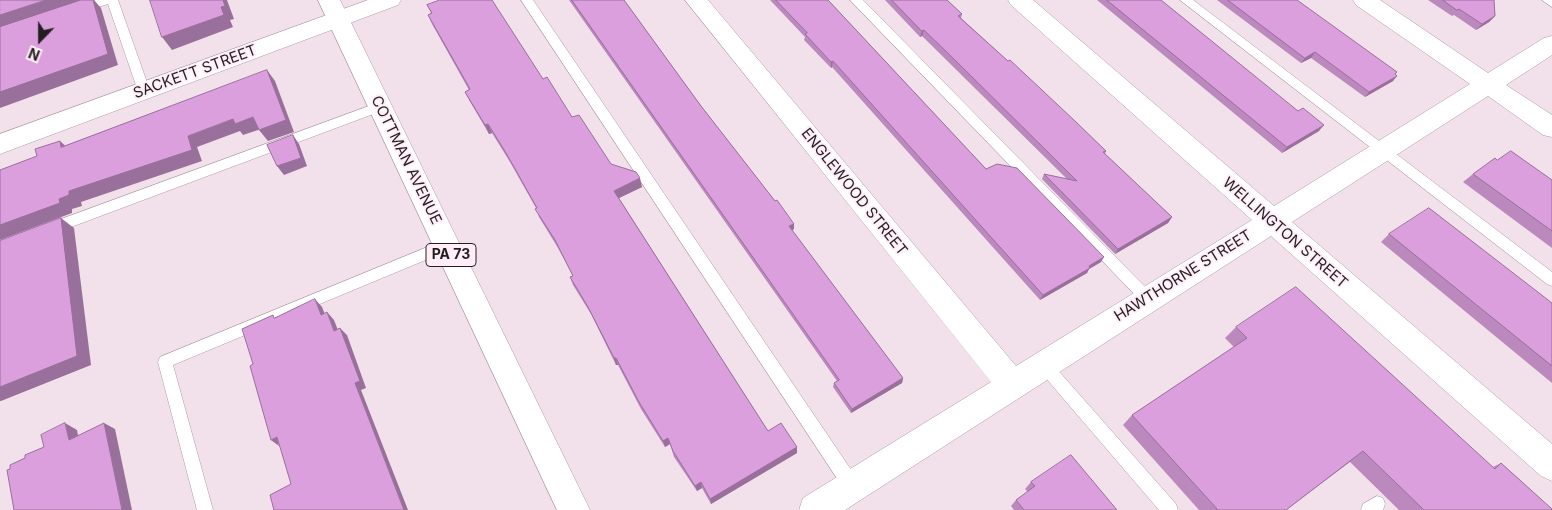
<!DOCTYPE html>
<style>
body{margin:0}
#map{position:relative;width:1552px;height:510px;overflow:hidden;background:#f2e1ea;font-family:Inter,sans-serif}
canvas{display:block}
.north{position:absolute;left:15px;top:15px;width:50px;height:50px;-webkit-text-stroke:4px #ffeef7;paint-order:stroke;rotate:202deg;font-size:14px;font-weight:700;line-height:20px;text-align:center;color:#241e21}
.north::after{content:'';display:block;margin:auto;width:18px;height:22px;background:#241e21;clip-path:polygon(50% 0,100% 100%,50% 72%,0 100%)}
</style>
<div id="map">
<canvas width="1552" height="510"></canvas>
<div class="north">N</div>
</div>
<script>
const ctx = document.querySelector('canvas').getContext('2d');
ctx.lineJoin = 'round';
function stroke(path, color, width, dash) { ctx.strokeStyle = color; ctx.lineWidth = width; ctx.lineCap = dash ? 'butt' : 'round'; ctx.setLineDash(dash || []); ctx.stroke(path); }
function fill(path, color) { ctx.fillStyle = color; ctx.fill(path, 'evenodd'); }
function label(font, color, halo, rows, align = 'center') {
  ctx.font = font + ' Inter,sans-serif'; ctx.lineWidth = 4; ctx.setLineDash([]); ctx.textBaseline = 'middle'; ctx.strokeStyle = halo; ctx.fillStyle = color; for (const [text, x, y, turn = 0] of rows) {
    ctx.save(); ctx.translate(x, y); ctx.rotate((+turn || 0) * Math.PI / 180); ctx.textAlign = isNaN(turn) ? turn : align; if (halo) ctx.strokeText(text, 0, 0); ctx.fillText(text, 0, 0); ctx.restore();
  }
}
const service = new Path2D(`
 M96,0h22l32,91 -2,3h-8l-2,-3 -30,-87 -28,9 -6,-4 2,-3z
 M521,0h12l325,480 2,6 -2,6 -6,2 -6,-2z
 M850,0h13l289,294 2,4 -2,4 -5,2 -5,-2z
 M1180,0h13l359,272v14l-5,-2z
 M1542,0h10v7z
 M380,102l4,2 2,3 -2,3 -329,123 -5,2 -5,-2 -2,-4 2,-4z
 M447,239l5,2 2,4 -2,4 -279,116 40,145h-16l-39,-148 2,-5z
 M1043,357l5,2 128,145 2,6h-19l-121,-141 -2,-5 2,-5z
 M1377,496l6,2 2,6 -2,6h-22l2,-6z`);
const minor = new Path2D(`
 M368,0h33l-3,5 -398,149v-20z
 M685,0h23l308,366 236,-146 -241,-215 -3,-5h25l241,206 196,-122 -114,-79 -3,-5h27l108,73 56,-35 8,-2v19l-46,30 46,30v22l-9,-2 -55,-39 -196,126 260,222v37l-11,-5 -270,-240 -426,274h-46l4,-12 188,-116z`);
const primary = new Path2D(`
 M318,0h22l250,510h-33z`);
stroke(service, '#aa9ba3', 1);
stroke(minor, '#aa9ba3', 1);
stroke(primary, '#aa9ba3', 1);
fill(service, '#fff');
fill(minor, '#fff');
fill(primary, '#fff');
fill(new Path2D(`
 M569,0h55l77,106 74,95 19,23v5l-2,1 111,148 -1,5 -51,30 -18,-26 1,-4 3,-2z
 M770,0h58l158,169 115,93 -12,7 -2,4 -47,27 -208,-233 -1,1 -27,-28 1,-3z
 M885,0h62l15,14 -1,4 145,133 -1,3 67,63 -4,6 -53,31 -73,-75 2,-5 23,5 -145,-143 -2,1z
 M1097,0h64l158,131 -37,22z
 M1217,0h80l98,74 -2,7 -28,16 -54,-39 -10,5z
 M1428,0h66l1,16 -6,6 -13,8 -22,-15 -2,1z
 M427,5l116,74 29,38 39,47 31,23 -23,11 149,233 29,16v6l-86,51 -9,-16 -5,3 -23,-34 -4,-13 -5,3 -24,-38 -23,-44h-2l-25,-51 -18,-29 -3,-8 3,-1 -15,-28 -19,-31 -3,-9 -26,-46 -18,-29 -3,1 -20,-34 -4,-8 4,-2 -37,-66 -4,-9 3,-2z
 M1473,174l79,6v68l-89,-66z
 M1389,234l163,69v80l-171,-141z
 M1236,327l257,140 8,-4 51,47h-153l-49,-48 -64,48h-87l-76,-85 9,-10 102,-68 -9,-9z
 M1031,482l86,28h-103l-3,-4 5,-6 12,-8 -3,-3z`), '#bc89bf');
fill(new Path2D(`
 M46,0h48l7,8 17,57 -118,43v-93z
 M223,0h4l7,19 -4,1 3,7 -61,23 -10,-13 59,-30z
 M1495,16l-6,6 -13,8 6,-6z
 M924,30l-2,6 -2,1 2,-6z
 M1315,52l-4,6 -10,5 4,-5z
 M833,61l-1,6 -1,1v-6z
 M267,70l8,11 19,51 -26,9 -9,-11z
 M1397,76l-4,5 -28,16 4,-5z
 M253,117l8,12 -18,6 -3,-4 -43,16 5,14 -121,41 1,4 -10,3v4l-72,27v-15l59,-26 10,-8 119,-55 45,-17z
 M488,124l4,9 -3,1 -4,-9z
 M1324,125l-5,6 -37,22 5,-6z
 M293,135l6,9 8,22 -23,9 -7,-9z
 M60,141l12,11 -11,-5z
 M640,178l2,9 -25,12 -3,-8z
 M1172,217l-4,6 -53,31 3,-5z
 M61,218l13,10 17,137 -90,36h-1v-14z
 M794,224v5l-5,3v-6z
 M1104,257l-3,5 -12,7 -2,4 -47,27 3,-5z
 M315,299l7,8 6,15 -7,-7z
 M327,312l7,8 7,18 -7,-7z
 M340,328l7,7 19,53 -5,2 47,120h-4l-49,-127z
 M614,358h2l2,7h-2z
 M903,378l-1,5 -51,30 1,-4z
 M65,423l12,7 3,16 -11,-6z
 M104,423l11,6 17,81h-10z
 M277,437l2,9 -8,-6z
 M668,438l2,6 -5,3 -2,-6z
 M797,447v6l-86,51 -1,-5z
 M701,482l1,6 -5,3 -2,-5z`), '#996f9b');
const building = new Path2D(`
 M0,0h46l-46,15z
 M81,0h12l15,54 -108,38v-65z
 M150,0h73l2,6 -4,1 3,8 -62,22z
 M440,0h52l51,79 4,-2 25,40 7,-2 32,49 25,8 4,6 -26,13 154,240 13,-8 16,24 -87,52 -9,-17 -6,4 -22,-35 -5,-13 -5,3 -24,-39 -23,-44h-2l-26,-51 -18,-30 3,-1 -18,-36 -20,-31 2,-1 -31,-55 -18,-29 -3,1 -20,-33 5,-3 -42,-74 4,-2 -5,-8z
 M572,0h52l77,106 74,95 2,-1 17,24 -5,2 114,152 -51,31 -18,-26 5,-3z
 M776,0h52l158,169 11,-5 20,4 87,89 -15,9 1,2 -47,27 -210,-234 -2,1 -26,-28 2,-1z
 M892,0h55l15,14 -4,2 50,45 2,-1 65,61 31,30 -3,1 69,65 -54,32 -74,-75 33,7 -120,-119 -33,-32 -2,1z
 M1107,0h54l137,111 5,-3 21,17 -37,22z
 M1228,0h69l100,72 -2,2 2,2 -28,16 -54,-40 -10,6z
 M1443,0h51l1,16 -13,8 -23,-15 -2,1z
 M267,70l19,50 -27,10 -6,-13 -18,7 -2,-5 -45,17 4,14 -123,41v4l-10,4 1,4 -60,22v-55l37,-14 -2,-7 25,-8 1,6z
 M293,135l8,23 -24,8 -10,-21z
 M1511,151l41,29v51l-79,-57 22,-16 2,2z
 M1429,208l123,95v63l-163,-132z
 M61,218l16,138 -77,31v-146z
 M1296,287l199,182 6,-6 51,46v1h-128l-61,-59 -77,59h-68l-86,-95 115,-77 -11,-11z
 M315,299l6,16 6,-3 7,19 6,-3 20,53 -5,2 49,127h-130l-4,-15 21,-11 -14,-47 -6,3 -21,-74 3,-2 -11,-35 31,-14 1,3z
 M65,423l4,17 35,-17 18,87h-108l-7,-40 3,-1v-4l15,-7v-3l19,-8 -3,-12z
 M1071,455l46,55h-93l-8,-10 19,-14 -4,-4z`);
fill(building, '#db9fde');
stroke(building, '#996f9b', 1);
for (const [x, y, w] of [
 [451,255,50]
]) { const box = new Path2D(); box.roundRect(x - w / 2, y - 11.5, w, 23, 4); ctx.fillStyle = '#ffeef7'; ctx.fill(box); stroke(box, '#241e21', 1); }
label('bold 14px', '#241e21', null, [
 ["PA 73",451,255]
]);
label('15px', '#241e21', '#ffeef7', [
 ["SACKETT STREET",195,72,-20],
 ["COTTMAN AVENUE",406,160,64],
 ["ENGLEWOOD STREET",854,192,51],
 ["WELLINGTON STREET",1285,233,41],
 ["HAWTHORNE STREET",1183,276,-32]
]);
</script>
